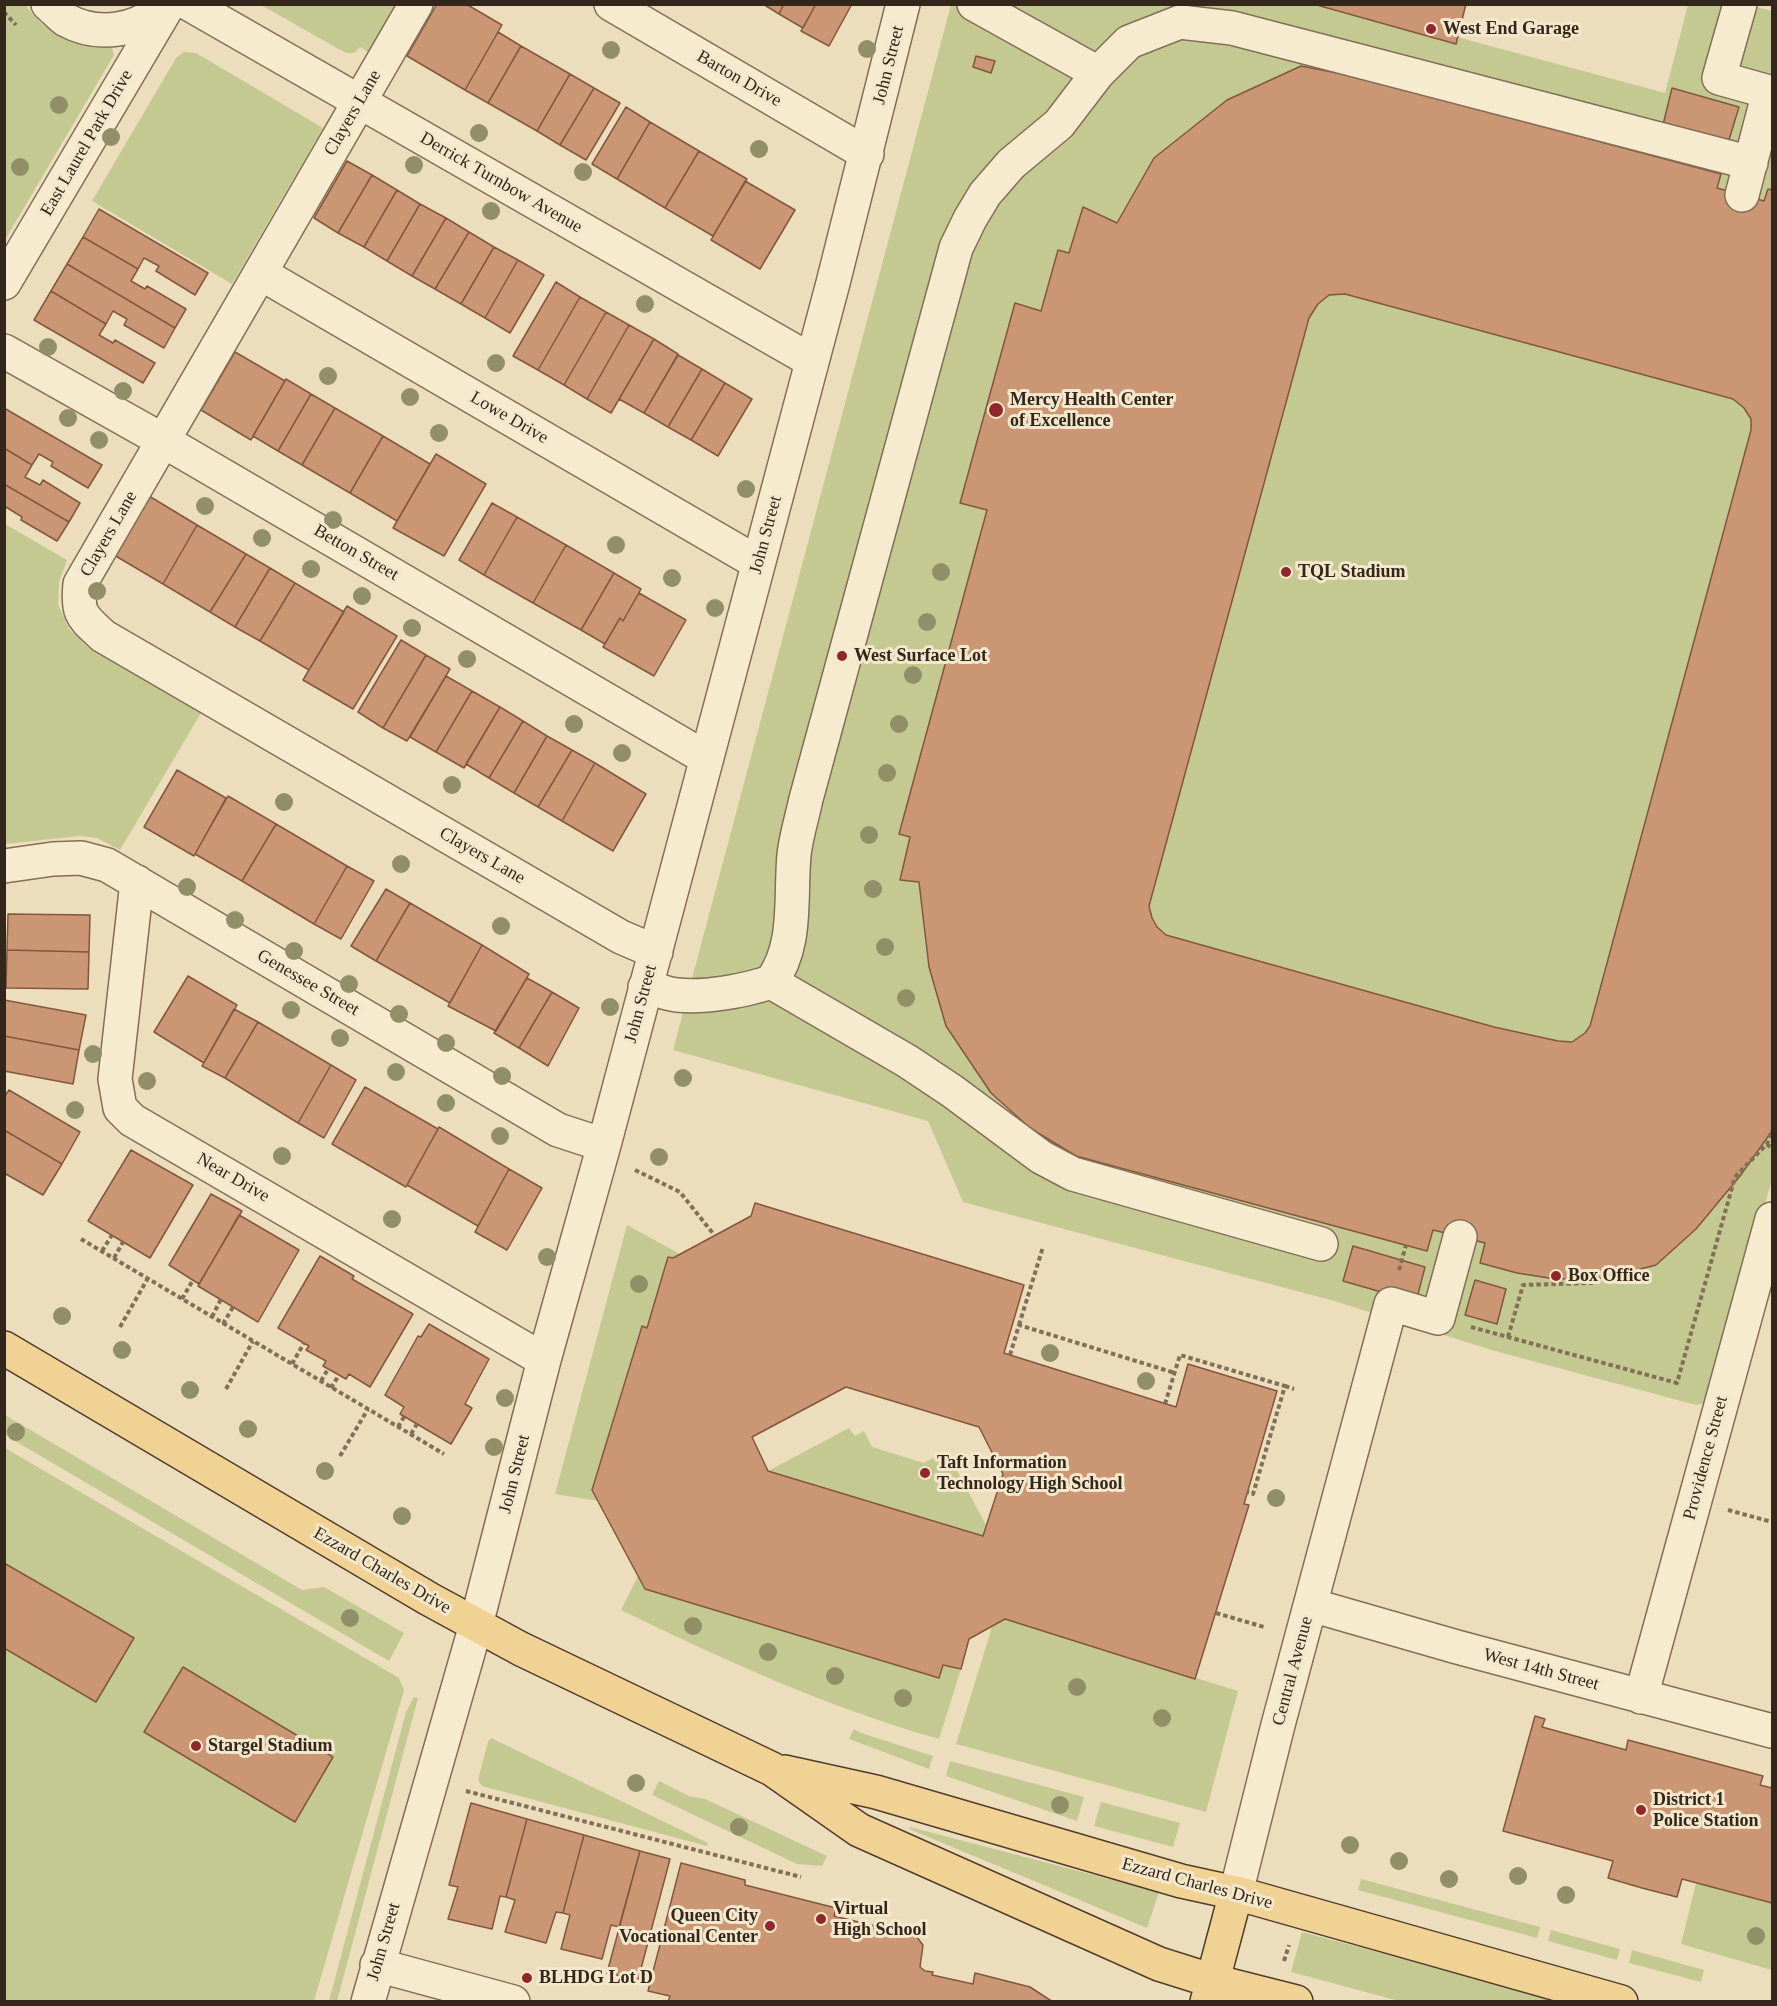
<!DOCTYPE html>
<style>
body{margin:0}
#map{position:relative;width:1777px;height:2006px;overflow:hidden;background:#ecddbd;font-family:"Times New Roman",serif}
canvas{display:block}
.frame{position:absolute;inset:0;border:6px solid #33261b;pointer-events:none}
</style>
<div id="map">
<canvas width="1777" height="2006"></canvas>
<div class="frame"></div>
</div>
<script>
const ctx = document.querySelector('canvas').getContext('2d');
ctx.lineJoin = 'round';
function fill(path, color) { ctx.fillStyle = color; ctx.fill(path, 'evenodd'); }
function stroke(path, color, width, dash) { ctx.strokeStyle = color; ctx.lineWidth = width; ctx.lineCap = dash ? 'butt' : 'round'; ctx.setLineDash(dash || []); ctx.stroke(path); }
function label(font, color, halo, rows, align = 'center') {
  ctx.font = font + ' "Times New Roman",serif'; ctx.lineWidth = 6; ctx.setLineDash([]); ctx.textBaseline = 'middle'; ctx.strokeStyle = halo; ctx.fillStyle = color; for (const [text, x, y, turn = 0] of rows) {
    ctx.save(); ctx.translate(x, y); ctx.rotate((+turn || 0) * Math.PI / 180); ctx.textAlign = isNaN(turn) ? turn : align; if (halo) ctx.strokeText(text, 0, 0); ctx.fillText(text, 0, 0); ctx.restore();
  }
}
fill(new Path2D(`
 M5,5h21c19,30 52,40 86,43l2,7 -109,185z
 M261,5h135l-28,47 -8,-5c-5,7 -8,7 -16,5z
 M951,5h362l142,39 2,-7 208,56 23,-88h61l23,6v1168l-61,222 -15,4 -201,-54 -161,-50 -371,-99 -35,-81 -255,-71z
 M184,52l12,1 127,75 -91,156 -140,-83 84,-143z
 M5,524l62,36 -8,22 -1,22 11,25 19,18 113,66 -81,137 -23,-12 -17,-2 -75,8z
 M627,1225l53,29 -7,4 -5,-1 -21,71 -6,-2 -49,164 6,11 -43,-7z
 M5,1415l297,175 22,-3 80,46 -15,28 -384,-226z
 M849,1428l6,8 9,-5 8,16 52,16 16,-9 6,10 6,-3 34,64 -3,11 -215,-65z
 M5,1448l394,230 5,12 -90,311 -309,1z
 M638,1576l7,13 294,89 4,-13 18,4 -22,70c-110,-31 -215,-79 -318,-129z
 M1005,1619l233,72 -32,121 -250,-68 36,-117z
 M414,1697l4,1 -81,303h-8l77,-289z
 M854,1729l7,4 72,23 -4,13 -80,-30z
 M491,1738l217,105 -1,3 -225,-60 -4,-6 10,-38z
 M950,1761l134,36 -7,24 -131,-45z
 M659,1781l30,15 16,3 122,57 -5,10 -25,-2 -145,-69z
 M1101,1802l79,21 -7,24 -79,-21z
 M910,1827l249,65 -12,36 -238,-99z
 M1361,1879l179,48 -3,11 -179,-48z
 M1696,1883l76,20v67l-91,-26z
 M1551,1930l69,19 -3,11 -69,-19z
 M1302,1932l262,69h-165l-108,-29z
 M1632,1950l72,20 -3,12 -72,-19z`), '#c4c992');
const building = new Path2D(`
 M437,4h29l36,21 -37,65 -58,-34z
 M763,4h21l-5,10z
 M784,4h32l-13,24 -24,-14z
 M816,4h36l-23,42 -28,-15z
 M1313,4h153l-10,40z
 M498,32l23,14 -33,57 -23,-13z
 M521,46l49,28 -33,57 -49,-28z
 M976,56l19,5 -4,12 -18,-6z
 M1301,66l57,11 363,97 -4,14 25,7 22,6 4,-12 4,1v941l-32,45 -44,53 -40,36 -49,13 -52,1 -38,-6 -37,-10 5,-20 -52,-13 -6,21 -351,-95 -46,-28 -39,-35 -45,-67 -17,-59 -10,-85 -19,-2 10,-43 -11,-3 88,-324 -27,-7 55,-200 26,8 17,-61 11,3 14,-46 34,16 37,-65 73,-58zM1345,294l388,105 11,9 7,11v11l-161,596 -5,7 -13,9 -14,-1 -64,-14 -328,-92 -9,-8 -5,-9 -3,-12 160,-588 9,-14 11,-9z
 M570,74l24,14 -34,57 -23,-14z
 M594,88l26,15 -34,57 -26,-15z
 M1672,88l67,19 -11,36 -65,-18z
 M626,107l24,15 -33,57 -25,-15z
 M650,122l49,29 -34,57 -48,-29z
 M699,151l48,28 -34,57 -48,-28z
 M347,161l25,14 -34,58 -24,-15z
 M372,175l25,15 -33,57 -26,-14z
 M745,181l50,29 -35,59 -49,-29z
 M397,190l23,14 -33,57 -23,-14z
 M420,204l26,14 -34,58 -25,-15z
 M99,209l109,64 -13,22 -39,-24 3,-5 -15,-8 -6,11 -55,-32z
 M446,218l23,14 -34,57 -23,-13z
 M469,232l25,15 -33,57 -26,-15z
 M83,237l55,32 -7,12 14,8 2,-3 39,23 -11,19 -108,-64z
 M494,247l24,13 -33,58 -24,-14z
 M518,260l26,15 -34,58 -25,-15z
 M67,264l108,64 -11,20 -40,-23 3,-6 -14,-8 -7,13 -55,-33z
 M556,282l24,15 -42,73 -25,-14z
 M51,291l55,33 -7,11 14,8 2,-3 40,23 -12,20 -109,-63z
 M580,297l26,15 -42,73 -26,-15z
 M606,312l23,13 -42,74 -23,-14z
 M629,325l25,14 -43,74 -24,-14z
 M654,339l24,15 -34,59 -25,-14z
 M235,352l50,29 -34,59 -50,-30z
 M678,355l24,14 -34,58 -24,-14z
 M702,369l23,14 -34,57 -23,-13z
 M286,379l25,15 -33,57 -25,-15z
 M725,383l27,16 -34,57 -27,-16z
 M311,394l24,14 -33,57 -24,-14z
 M4,408l98,57 -14,23 -37,-22 2,-4 -14,-8 -7,11 -28,-17z
 M335,408l48,28 -33,57 -48,-28z
 M383,436l47,28 -33,57 -47,-28z
 M4,448l28,17 -7,12 15,8 3,-5 37,23 -11,19 -65,-38z
 M436,454l50,30 -42,72 -51,-28z
 M4,484l65,38 -12,19 -36,-21 1,-3 -16,-10 -2,2z
 M149,496l48,29 -34,59 -49,-29z
 M492,503l25,14 -33,58 -25,-15z
 M517,517l49,28 -33,58 -49,-28z
 M197,525l49,29 -36,58 -47,-28z
 M566,545l48,28 -33,57 -48,-27z
 M246,554l24,14 -35,59 -25,-15z
 M270,568l25,15 -35,58 -25,-14z
 M614,573l27,16 -18,32 -3,-3 -15,26 -24,-14z
 M295,583l49,29 -35,58 -49,-29z
 M639,593l47,27 -32,56 -51,-29 17,-29 3,3z
 M347,606l50,30 -44,73 -50,-29z
 M401,640l25,15 -43,73 -25,-16z
 M426,655l24,14 -43,72 -24,-13z
 M446,676l26,15 -36,61 -26,-15z
 M472,691l28,16 -36,61 -28,-16z
 M500,707l23,14 -34,57 -23,-14z
 M523,721l24,15 -33,57 -25,-15z
 M547,736l25,14 -34,57 -24,-14z
 M572,750l23,13 -33,58 -24,-14z
 M595,763l51,31 -33,57 -51,-30z
 M177,770l49,28 -32,58 -50,-29z
 M228,796l48,28 -34,57 -47,-27z
 M276,824l71,42 -33,58 -72,-43z
 M347,866l27,15 -33,58 -27,-15z
 M386,889l24,14 -34,58 -25,-15z
 M410,903l72,42 -32,58 -74,-42z
 M8,914l82,1 -1,37 -82,-2z
 M482,945l47,29 -33,57 -48,-25z
 M7,950l82,2 -1,37 -82,-1z
 M188,976l49,29 -33,58 -50,-31z
 M527,978l25,14 -33,56 -25,-15z
 M552,992l27,16 -31,58 -29,-18z
 M4,1000l82,15 -7,35 -75,-14z
 M234,1009l24,13 -33,56 -23,-12z
 M258,1022l73,43 -33,58 -73,-45z
 M4,1036l75,14 -6,34 -69,-13z
 M331,1065l25,15 -32,58 -26,-15z
 M365,1087l73,42 -32,58 -74,-43z
 M9,1090l71,42 -18,32 -58,-34v-33z
 M439,1127l70,42 -31,57 -71,-41z
 M4,1130l58,34 -19,31 -39,-22z
 M131,1150l62,35 -43,73 -62,-37z
 M509,1169l33,19 -35,62 -32,-18z
 M211,1194l31,17 -43,73 -30,-19z
 M755,1203l269,82 -20,68 6,2 166,52 12,-43 89,27 -33,113 5,1 -54,174 -190,-60 -36,20 -8,30 -18,-4 -4,13 -294,-89 -53,-99 50,-164 5,2 21,-71 5,1 78,-42zM846,1387l133,40 24,47 -20,62 -215,-65 -16,-34z
 M239,1215l60,35 -41,72 -60,-36z
 M1353,1246l72,21 -9,35 -73,-21z
 M320,1256l34,20 -2,3 61,35 -43,73 -21,-13 -3,5 -23,-13 3,-5 -20,-11 3,-4 -31,-18z
 M1475,1280l31,9 -9,35 -32,-9z
 M429,1324l60,35 -24,45 7,4 -21,36 -51,-30 4,-7 -19,-12 33,-59 3,1z
 M4,1563l130,75 -38,64 -92,-54z
 M183,1667l150,90 -38,65 -151,-90z
 M1535,1716l10,3 -3,8 84,23 2,-10 135,36 -3,9 12,3v115l-90,-24 -5,18 -35,-9 -34,-10 5,-17 -110,-30z
 M471,1803l56,16 -21,78 -6,-1 -8,33 -44,-10 10,-32 -9,-2z
 M527,1819l57,16 -21,78 -7,-1 -10,31 -41,-11 10,-32 -9,-3z
 M584,1835l56,16 -21,76 -8,-2 -9,34 -41,-10 9,-34 -7,-2z
 M640,1851l30,8 -32,121 -31,-7z
 M681,1863l64,17v5l91,23 -2,8 82,20 7,9 -3,22 5,4 8,1 -1,3 41,9 2,-11 55,14 23,15h-385l2,-6 -22,-5z`);
fill(building, '#ca9673');
stroke(building, '#82573d', 1.5);
const minor = new Path2D(`
 M48,4c6,5 12,12 18,16 33,18 74,11 100,-16
 M189,4l623,357
 M416,4l-336,580c-3,31 2,32 23,52l518,301 35,15
 M611,4l256,150
 M974,4l124,69
 M1740,4l-21,74 50,14 -27,103
 M260,273l498,290
 M4,283l165,-279
 M4,351l158,89 544,318
 M4,866l49,-7 28,-1 26,7 451,265 46,15
 M137,882l-22,197 5,29 12,12 412,240
 M771,982c27,-36 19,-84 23,-127 2,-19 8,-37 12,-56l150,-551 14,-29 15,-25 26,-30 48,-40 39,-51 31,-31 51,-20 52,6 519,135
 M645,987c10,2 22,7 32,8 28,3 67,-4 94,-13l136,79 45,30 89,66 32,17 248,70
 M1311,1605l146,42 315,84
 M1641,1697l131,-478
 M1236,1893l42,-168 113,-421 47,14 22,-81
 M377,1965l136,37
 M368,2002l108,-377 68,-265 60,-215 229,-862 70,-279`);
const major = new Path2D(`
 M4,1348l425,251 92,50 251,120 87,61 300,134 54,17 83,21
 M785,1772l91,20 305,89 55,12 385,109
 M1207,2002l29,-109`);
stroke(minor, '#836e57', 36);
stroke(major, '#503c2b', 36);
stroke(new Path2D(`
 M4,12l12,13
 M1767,1144l5,5
 M635,1170l45,22 35,44
 M81,1239l363,215
 M102,1251l10,-16
 M114,1258l9,-16
 M1399,1270l7,-25
 M182,1299l11,-19
 M212,1317l9,-18
 M223,1324l10,-17
 M1019,1325l24,-78
 M120,1327l28,-49
 M1471,1327l206,56 58,-206 32,-33 5,-14
 M1508,1337l15,-52 70,-2
 M1010,1355l9,-30 156,48
 M292,1364l12,-21
 M321,1381l7,-12
 M1285,1386l9,3
 M331,1388l8,-13
 M226,1389l27,-48
 M1165,1404l15,-49 105,31 -32,108 -6,-2
 M398,1427l6,-10
 M411,1434l6,-10
 M340,1456l28,-47
 M1728,1510l44,12
 M1216,1613l48,14
 M466,1791l335,86
 M1284,1961l5,-16`), '#836e57', 4, [4.5, 3]);
stroke(minor, '#f7ebcf', 33);
stroke(major, '#f0d294', 33);
ctx.fillStyle = '#908f68';
for (const [x, y] of [
 [867,49],
 [611,50],
 [59,105],
 [479,133],
 [111,137],
 [759,149],
 [414,165],
 [20,167],
 [583,172],
 [491,211],
 [645,304],
 [48,347],
 [496,363],
 [328,376],
 [123,391],
 [410,397],
 [68,418],
 [439,433],
 [99,440],
 [746,489],
 [205,506],
 [333,520],
 [262,538],
 [616,545],
 [311,569],
 [941,572],
 [672,578],
 [97,591],
 [362,596],
 [715,608],
 [927,622],
 [412,628],
 [467,659],
 [913,675],
 [574,724],
 [899,724],
 [622,753],
 [887,773],
 [452,785],
 [284,802],
 [869,835],
 [401,864],
 [187,887],
 [873,889],
 [235,920],
 [501,926],
 [885,947],
 [294,951],
 [349,984],
 [906,998],
 [610,1007],
 [291,1010],
 [399,1014],
 [340,1038],
 [446,1043],
 [93,1054],
 [396,1072],
 [502,1076],
 [683,1078],
 [147,1081],
 [446,1103],
 [75,1110],
 [500,1136],
 [282,1156],
 [659,1157],
 [392,1219],
 [547,1257],
 [639,1284],
 [62,1316],
 [122,1350],
 [1050,1353],
 [1146,1381],
 [190,1390],
 [505,1398],
 [248,1429],
 [16,1432],
 [494,1447],
 [325,1471],
 [1276,1498],
 [402,1516],
 [350,1618],
 [693,1626],
 [768,1652],
 [835,1676],
 [1077,1687],
 [903,1698],
 [1162,1718],
 [636,1783],
 [1060,1805],
 [739,1827],
 [1350,1845],
 [1399,1861],
 [1518,1876],
 [1449,1879],
 [1566,1895],
 [1756,1936]
]) { ctx.beginPath(); ctx.arc(x, y, 9, 0, 2 * Math.PI); ctx.fill(); }
for (const [x, y, r, color] of [
 [1431,29,6,"#90282b"],
 [996,410,8,"#90282b"],
 [1286,572,6,"#90282b"],
 [842,656,6,"#90282b"],
 [1556,1276,6,"#90282b"],
 [925,1473,6,"#90282b"],
 [196,1746,6,"#90282b"],
 [1641,1810,6,"#90282b"],
 [821,1919,6,"#90282b"],
 [770,1926,6,"#90282b"],
 [527,1978,6,"#90282b"]
]) { const dot = new Path2D(); dot.arc(x, y, r, 0, 2 * Math.PI); ctx.fillStyle = color; ctx.fill(dot); stroke(dot, '#f4e8cc', 2); }
label('bold 18px', '#33261b', '#f4e8cc', [
 ["West End Garage",1443,29],
 ["Mercy Health Center",1010,400],
 ["of Excellence",1010,421],
 ["TQL Stadium",1298,572],
 ["West Surface Lot",854,656],
 ["Box Office",1568,1276],
 ["Taft Information",937,1463],
 ["Technology High School",937,1484],
 ["Stargel Stadium",208,1746],
 ["District 1",1653,1800],
 ["Police Station",1653,1821],
 ["Virtual",833,1909],
 ["High School",833,1930],
 ["Queen City",758,1916,"right"],
 ["Vocational Center",758,1937,"right"],
 ["BLHDG Lot D",539,1978]
], 'left');
label('18px', '#33261b', '#f4e8cc', [
 ["John Street",889,65,-76],
 ["Barton Drive",739,79,30],
 ["Clayers Lane",353,113,-60],
 ["East Laurel Park Drive",87,143,-60],
 ["Derrick Turnbow Avenue",501,183,30],
 ["Lowe Drive",509,418,30],
 ["Clayers Lane",109,534,-60],
 ["John Street",766,535,-75],
 ["Betton Street",356,553,30],
 ["Clayers Lane",482,856,30],
 ["Genessee Street",308,983,30],
 ["John Street",641,1004,-75],
 ["Near Drive",233,1178,30],
 ["Providence Street",1706,1458,-75],
 ["John Street",515,1474,-76],
 ["Ezzard Charles Drive",382,1571,30],
 ["West 14th Street",1541,1670,15],
 ["Central Avenue",1293,1671,-75],
 ["Ezzard Charles Drive",1197,1884,15],
 ["John Street",384,1942,-74]
]);
</script>
